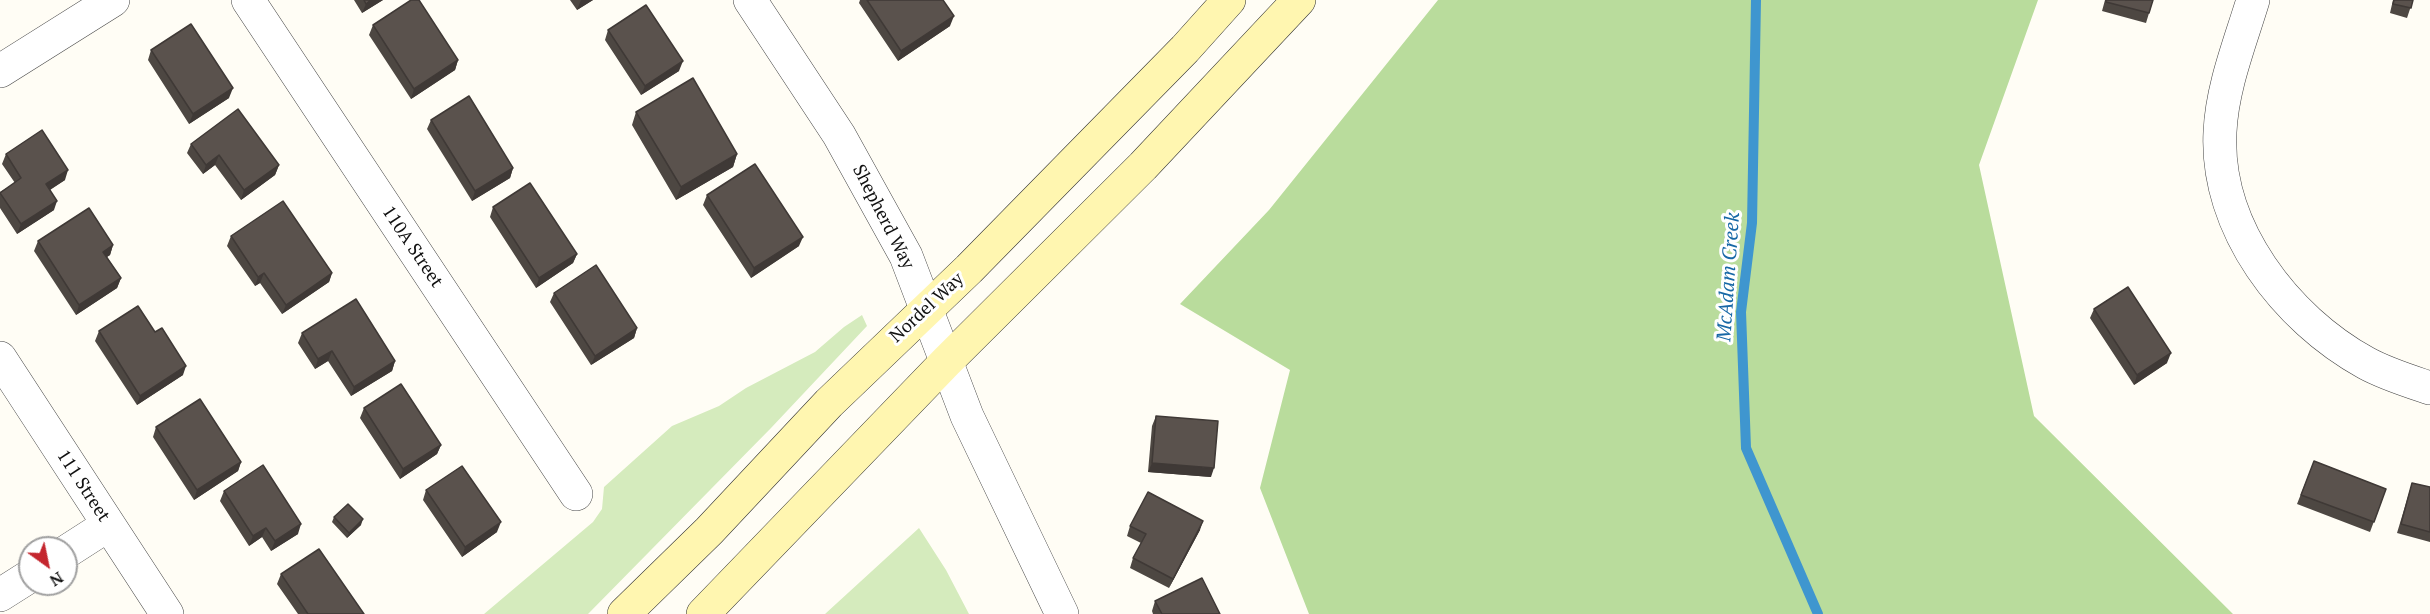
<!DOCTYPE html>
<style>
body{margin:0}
#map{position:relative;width:2430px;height:614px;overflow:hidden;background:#fffdf5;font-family:"PT Serif",serif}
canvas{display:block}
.north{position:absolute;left:18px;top:536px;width:60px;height:60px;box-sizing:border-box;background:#fff;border:2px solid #a0a0a0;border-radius:50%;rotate:147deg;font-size:16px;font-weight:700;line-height:24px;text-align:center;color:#111}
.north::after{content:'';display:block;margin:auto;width:21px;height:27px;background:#c4262e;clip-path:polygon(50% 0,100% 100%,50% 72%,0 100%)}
</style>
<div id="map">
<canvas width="2430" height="614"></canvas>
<div class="north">N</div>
</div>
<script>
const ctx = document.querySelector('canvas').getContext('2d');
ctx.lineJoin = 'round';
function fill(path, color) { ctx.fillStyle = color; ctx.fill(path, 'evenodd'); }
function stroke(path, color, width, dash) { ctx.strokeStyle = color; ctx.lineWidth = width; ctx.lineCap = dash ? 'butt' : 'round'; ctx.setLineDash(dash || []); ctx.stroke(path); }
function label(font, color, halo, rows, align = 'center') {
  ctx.font = font + ' "PT Serif",serif'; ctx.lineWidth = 6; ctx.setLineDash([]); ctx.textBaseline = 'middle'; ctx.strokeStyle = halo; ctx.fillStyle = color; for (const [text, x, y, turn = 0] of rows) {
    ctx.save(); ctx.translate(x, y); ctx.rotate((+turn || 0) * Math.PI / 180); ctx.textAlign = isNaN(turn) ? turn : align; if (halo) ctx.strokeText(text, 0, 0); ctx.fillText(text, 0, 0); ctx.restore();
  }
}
fill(new Path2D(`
 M862,315l5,11 -96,102 -183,186h-104l109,-92 9,-13 2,-22 68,-61 47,-20 27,-18 69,-36 29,-25z
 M919,528l27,42 23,44h-144z`), '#d5ebbd');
fill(new Path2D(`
 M1438,0h600l-59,165 55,251 199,198h-924l-49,-126 30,-118 -110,-66 89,-94z`), '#b9dc9c');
stroke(new Path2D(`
 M1756,0l-4,223 -11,89 5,136 72,166`), '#3f96cf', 10);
const minor = new Path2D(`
 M248,0l328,494
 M750,0l89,135 67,121 61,160 95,198
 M2253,0c-13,43 -31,87 -33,132 -5,96 66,187 146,231 20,11 43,18 64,25
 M0,71l113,-71
 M0,358l167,256
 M66,552l42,-27
 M0,595l30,-19`);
const secondary = new Path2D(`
 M624,614l85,-83 120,-128 140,-134 216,-220 44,-49
 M703,614l243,-252 197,-196 156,-166`);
stroke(minor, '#444', 34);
stroke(secondary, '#333', 34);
stroke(minor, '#fff', 33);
stroke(secondary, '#fff6b0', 33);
fill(new Path2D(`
 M354,0h29l-21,13z
 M570,0h23l-16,10z
 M860,0h83l7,26 -52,35 -39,-58z
 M2105,0h48l-7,23 -44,-12z
 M2393,0h20l-6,18 -17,-5z
 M373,25l85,35 -3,10 -44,29 -42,-64z
 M608,30l71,41 -38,24 -36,-55z
 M151,50l78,48 -40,26 -41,-64z
 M636,112l101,42 -4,13 -57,33 -44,-75z
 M431,120l82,48 -3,10 -38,23 -45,-72z
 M191,144l88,21 -4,10 -34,25 -26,-35 -12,9 -16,-21z
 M6,154l59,26 -15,10 4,20 -37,24 -17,-26v-16l15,-9 -13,-19z
 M707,195l92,51 -48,32 -48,-73z
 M493,207l84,47 -4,9 -37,25 -46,-71z
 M231,236l101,37 -3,9 -47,32 -22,-31 -5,3 -28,-40z
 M38,241l75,4 -3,10 -3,2 14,21 -4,10 -41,27 -42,-64z
 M554,293l83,35 -3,10 -43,27 -41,-63z
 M2094,309l73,54 -33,22 -44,-67z
 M99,331l84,44 -46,30 -42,-64z
 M302,333l93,28 -3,10 -41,25 -23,-35 -13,8 -17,-26z
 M364,408l77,37 -4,9 -37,25 -40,-61z
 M1156,416l55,61 -63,-5 4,-46z
 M156,427l85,35 -3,9 -44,29 -41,-63z
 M2314,461l72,28 -16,43 -73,-28z
 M2412,483l18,4v55l-33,-9z
 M426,490l71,42 -35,25 -39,-57z
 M224,491l74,43 -27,17 -9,-14 -13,9 -29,-45z
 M334,517l27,8 -14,13 -15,-16z
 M1130,526l70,4 -31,58 -39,-20 3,-10 8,-15 -14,-7z
 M281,574l83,40h-66l-21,-30z
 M1155,601l65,13h-67l-1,-3z`), '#4d4742');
fill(new Path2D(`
 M371,0h12l-21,13 4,-9z
 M581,0h12l-16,10z
 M954,16l-4,10 -52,35 3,-10z
 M458,60l-3,10 -44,29 3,-10z
 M683,61l-4,10 -38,24 4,-9z
 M233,88l-4,10 -40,26 4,-10z
 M737,154l-4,13 -57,33 5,-13z
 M219,155l-4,10 -12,9 3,-9z
 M279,165l-4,10 -34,25 3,-10z
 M513,168l-3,10 -38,23 3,-10z
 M68,170l-3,10 -22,14 3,-10z
 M57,201l-3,9 -37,24 4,-10z
 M803,237l-4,9 -48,32 3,-10z
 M113,245l-3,10 -10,6 3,-9z
 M577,254l-4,9 -37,25 3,-10z
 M264,273l-4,10 -5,3 3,-9z
 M332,273l-3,9 -47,32 4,-9z
 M121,278l-4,10 -41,27 3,-10z
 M637,328l-3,10 -43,27 4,-9z
 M332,351l-4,10 -13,8 3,-10z
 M2171,353l-4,10 -33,22 3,-10z
 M395,361l-3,10 -41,25 3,-9z
 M186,366l-3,9 -46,30 3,-9z
 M441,445l-4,9 -37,25 3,-10z
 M241,462l-3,9 -44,29 3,-10z
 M1152,463l62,5 -3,9 -63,-5z
 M363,519l-2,6 -14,13 2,-5z
 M1203,521l-3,9 -31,58 4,-9z
 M501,522l-4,10 -35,25 3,-10z
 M301,524l-3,10 -27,17 4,-10z
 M266,528l-4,9 -13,9 4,-10z`), '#3f3936');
const building = new Path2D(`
 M364,0h7l-5,4z
 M411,0h8l39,60 -44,29 -41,-64z
 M867,0h76l11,16 -53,35z
 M2106,0h47l-4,13 -43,-11z
 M2394,0h19l-2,8 -18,-4z
 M646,5l37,56 -38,25 -37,-56z
 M191,24l42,64 -40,26 -42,-64z
 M693,78l44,76 -56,33 -45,-75z
 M469,96l44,72 -38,23 -44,-71z
 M238,109l41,56 -35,25 -25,-35 -13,10 -15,-21z
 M42,130l26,40 -22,14 11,17 -36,23 -21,-31 21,-15 -15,-24z
 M755,164l48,73 -49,31 -47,-73z
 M530,183l47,71 -38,24 -46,-71z
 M283,201l49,72 -46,32 -22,-32 -6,4 -27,-41z
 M89,208l24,37 -10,7 18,26 -42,27 -41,-64z
 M596,265l41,63 -42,28 -41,-63z
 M2128,287l43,66 -34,22 -43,-66z
 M356,299l39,62 -41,26 -22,-36 -14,8 -16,-26z
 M138,306l17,26 7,-4 24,38 -46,30 -41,-65z
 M401,384l40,61 -38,24 -39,-61z
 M200,399l41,63 -44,28 -41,-63z
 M1156,416l62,5 -4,47 -62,-5z
 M2314,461l72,28 -12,33 -73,-27z
 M263,465l38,59 -26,17 -9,-13 -13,8 -29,-45z
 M462,466l39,56 -36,25 -39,-57z
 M2412,483l18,4v45l-29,-8z
 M1148,492l55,29 -30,58 -40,-21 13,-24 -16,-8z
 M348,504l15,15 -14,14 -15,-16z
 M319,549l45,65h-56l-27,-40z
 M1202,578l18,36h-58l-7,-13z`);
fill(building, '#5a524d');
stroke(building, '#3f3936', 1.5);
label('18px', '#111', '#fff', [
 ["Shepherd Way",883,217,63],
 ["110A Street",412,247,56],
 ["Nordel Way",927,308,-43],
 ["111 Street",83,486,57]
]);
label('italic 20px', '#1768a6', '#fff', [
 ["McAdam Creek",1729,277,-86]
]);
</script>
